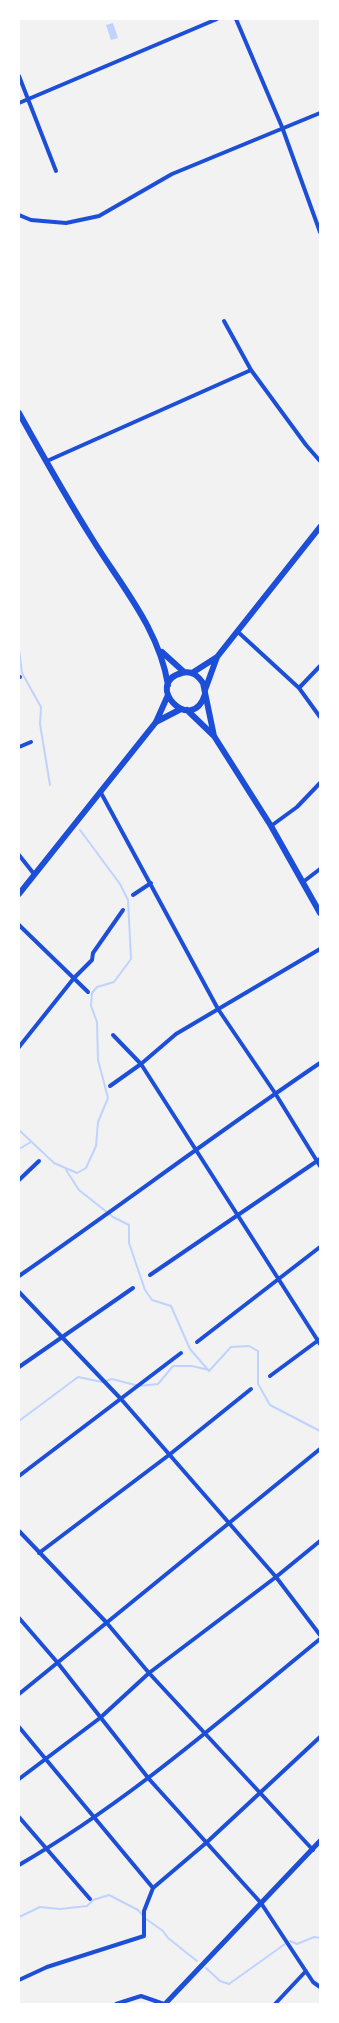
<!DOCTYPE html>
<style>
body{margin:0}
#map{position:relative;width:339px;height:2023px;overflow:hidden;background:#f2f2f2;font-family:"Noto Serif",serif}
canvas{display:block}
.frame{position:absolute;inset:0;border:20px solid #fff;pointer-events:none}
</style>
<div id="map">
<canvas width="339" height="2023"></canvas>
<div class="frame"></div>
</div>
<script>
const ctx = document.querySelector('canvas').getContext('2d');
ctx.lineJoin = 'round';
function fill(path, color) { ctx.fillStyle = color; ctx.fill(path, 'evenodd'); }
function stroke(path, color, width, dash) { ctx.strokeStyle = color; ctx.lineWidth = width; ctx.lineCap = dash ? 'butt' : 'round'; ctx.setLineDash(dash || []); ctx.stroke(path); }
fill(new Path2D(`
 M113,23l5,15 -7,2 -5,-15z`), '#bfd3fe');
stroke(new Path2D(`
 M19,650l3,23 19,34 -1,17 10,61
 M19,1003v2
 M19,1130l35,33 23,10 9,-5 10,-22 2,-24 10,-24 -10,-38 -1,-38 -6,-16 1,-13 5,-6 17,-5 17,-23 -3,-59 -8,-16 -40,-54
 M19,1149l12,-7
 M66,1170l13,20 34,27 16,8v18l16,47 7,10 19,6 19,43 19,22 22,-24 18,-1 9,5v33l12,21 50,26
 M19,1421l59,-44 24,5 10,-3 27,7 19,-2 15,-18h19l17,4
 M19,1917l21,-10 20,2 27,-3 6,-6 16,-5 29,15 8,9 17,12 5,7 29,23
 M290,1941l7,3 17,-7 6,1
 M206,1968l14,13 9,3 56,-40`), '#bfd3fe', 2);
stroke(new Path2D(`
 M236,19l46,108 38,105
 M19,76l37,95
 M19,103l198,-84
 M19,215l12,5 35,3 33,-7 73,-42 148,-61
 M224,321l27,49 55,75 14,16
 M47,461l204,-91
 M237,631l62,57 21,29
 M19,677h1
 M299,688l21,-22
 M19,747l12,-5
 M100,791l118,218 57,84 45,73
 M271,826l26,-19 23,-24
 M19,855l15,19
 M303,882l17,-13
 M133,895l18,-12
 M19,925l69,67
 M113,1035l28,29 179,280
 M19,1047l55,-69 18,-18 1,-7 30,-43
 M110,1086l31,-22 35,-30 144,-85
 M19,1180l20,-19
 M150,1275l170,-116
 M19,1276c101,-70 199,-144 301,-213
 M19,1292l102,107 155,178 44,58
 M197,1342l123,-95
 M19,1367l114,-79
 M270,1376l50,-37
 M19,1476l162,-123
 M19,1531l87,91 43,51 164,177
 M39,1553l130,-98 82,-66
 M19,1618l38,44 92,117 112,124 52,79 7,5
 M19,1694l301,-245
 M19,1727l134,161 -9,23v25l-97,31 -28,13
 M19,1779l81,-61 49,-45 127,-96 44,-36
 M19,1817l71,82
 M19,1865c109,-63 204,-147 301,-226
 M153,1888l53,-45 114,-106
 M116,2004l25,-8 23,8
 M275,2004l31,-33`), '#1d4ed8', 4);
stroke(new Path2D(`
 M165,2004l155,-163`), '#1d4ed8', 5);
stroke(new Path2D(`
 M192,673l25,-16
 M205,690l12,-33 103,-130`), '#1d4ed8', 6);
stroke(new Path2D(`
 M19,413c24,43 48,86 74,127 29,47 66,89 75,145
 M162,652l22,20
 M205,694c-13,43 -63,-11 -23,-21 10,-3 16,3 21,10l11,53
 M187,710l27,26 57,90 49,87
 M156,722l25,-13
 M19,894l137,-172 12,-27`), '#1d4ed8', 6);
</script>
